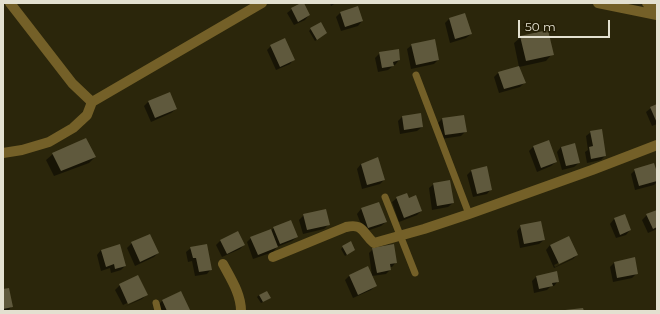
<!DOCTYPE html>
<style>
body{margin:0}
#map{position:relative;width:660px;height:314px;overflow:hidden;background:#2b260b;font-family:Montserrat,sans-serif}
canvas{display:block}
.frame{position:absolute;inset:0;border:4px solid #e3e0d0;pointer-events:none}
.scale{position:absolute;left:518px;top:20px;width:92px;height:18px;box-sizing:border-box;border:2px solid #e3e0d0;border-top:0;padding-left:5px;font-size:12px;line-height:14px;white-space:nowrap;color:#e3e0d0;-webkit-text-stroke:3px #221c03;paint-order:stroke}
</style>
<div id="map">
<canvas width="660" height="314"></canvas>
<div class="frame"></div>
<div class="scale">50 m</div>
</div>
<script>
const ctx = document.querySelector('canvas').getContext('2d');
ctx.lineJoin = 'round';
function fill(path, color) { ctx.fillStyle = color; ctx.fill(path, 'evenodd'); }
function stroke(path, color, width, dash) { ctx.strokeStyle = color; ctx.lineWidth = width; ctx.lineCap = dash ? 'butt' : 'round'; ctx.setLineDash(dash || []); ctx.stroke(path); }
fill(new Path2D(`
 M330,3h6l-5,3z
 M292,9l17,6 -4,5 -11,5 -7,-12z
 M341,12l21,9 -4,5 -17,5 -5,-14z
 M449,19l22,15 -5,4 -16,5 -5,-20z
 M311,29l15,4 -11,8 -6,-10z
 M521,37l31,17 -6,7 -27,6 -5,-24z
 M412,45l26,15 -4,4 -23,5 -4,-20z
 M271,46l23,13 -4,5 -14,6 -9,-20z
 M380,53l19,7 -4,5h-3l1,1 -5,4 -10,2 -3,-14z
 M498,73l26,10 -4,4 -21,6 -5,-16z
 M149,101l27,8 -5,4 -20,9 -7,-16z
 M657,105v19l-5,2 -6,-14 5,-4z
 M402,117l20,10 -5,4 -17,3 -2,-13z
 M443,118l22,14 -4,4 -20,3 -3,-16z
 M591,132l14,24 -4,4 -14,3 -2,-11 3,-2 -2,-14z
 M534,146l22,16 -5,4 -14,6 -8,-21z
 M561,147l18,16 -5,4 -12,3 -5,-18z
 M53,154l42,3 -6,6 -35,13 -8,-16z
 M361,164l23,16 -4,4 -18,5 -5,-20z
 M635,170l22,6v6l-3,3 -19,5 -4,-16z
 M471,171l20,18 -4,5 -14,3 -6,-22z
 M434,184l19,19 -5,4 -16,3 -3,-22z
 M397,198l11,1 13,12 -4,4 -18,7 -7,-20z
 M379,203l7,19 -5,4 -17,6 -7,-18 4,-5z
 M657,211v18l-9,4 -6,-13 5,-5z
 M304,215l25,9 -5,5 -21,5 -4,-14z
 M614,219l16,11 -4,5 -10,3 -6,-14z
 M521,226l23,14 -5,4 -19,4 -3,-17z
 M274,228l23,9 -5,4 -15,6 -4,5 -20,7 -6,-17 4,-4 19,-7z
 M221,240l23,5 -4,4 -18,8 -6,-12z
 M132,243l26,10 -4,4 -19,9 -8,-18z
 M550,245l27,10 -4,4 -19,9 -8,-18zM573,256v2l-18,9 -1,-2z
 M343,247l11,3 -9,6 -4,-7z
 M191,248l20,21 -4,5 -12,2 -3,-15 -4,1 -2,-10z
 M373,249l23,13 -4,5h-3l1,3 -4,4 -14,2 -3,-23z
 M101,250l24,16 -4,4 -10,3 -1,-5 -9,3 -4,-16z
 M614,263l23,10 -5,5 -19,4 -3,-15z
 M367,268l9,17 -5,5 -18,8 -8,-18 4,-4z
 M536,277l22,4 -4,5h-3l-4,4 -13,3 -2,-12z
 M120,285l26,10 -4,4 -18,8 -9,-17zM142,296v2l-18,9 -1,-2z
 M3,290l9,16 -4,5h-5z
 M180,292l9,18 -1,1h-27l-3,-6 4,-4z
 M259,295l11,3 -9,5 -4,-6z`), '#0007');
fill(new Path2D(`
 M301,3h3l6,12 -12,7 -7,-14z
 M358,6l5,15 -18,6 -5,-15z
 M465,13l7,21 -17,5 -6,-21z
 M321,22l6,11 -10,7 -7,-12z
 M548,30l6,25 -28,6 -6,-25z
 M285,38l10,22 -15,7 -10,-22z
 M435,39l4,21 -23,5 -5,-21z
 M399,49l1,11 -7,2 1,4 -12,2 -3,-16z
 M519,66l7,17 -22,6 -6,-17z
 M170,92l7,17 -22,9 -7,-17z
 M657,104v19l-7,-16z
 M421,113l2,14 -19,3 -2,-14z
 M464,115l3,17 -22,3 -3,-17z
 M602,129l4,27 -15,3 -2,-12 4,-1 -3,-15z
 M86,138l10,19 -35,14 -9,-18z
 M549,140l8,22 -16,6 -8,-22z
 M575,143l5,20 -14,3 -5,-19z
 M378,157l7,23 -18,5 -6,-21z
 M654,163l3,9v9l-18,5 -5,-17z
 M487,166l5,24 -15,4 -6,-24z
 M450,180l4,23 -17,3 -4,-23z
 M407,193l2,5 7,-3 6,16 -18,7 -8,-21z
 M379,202l8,20 -19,6 -7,-20z
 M326,209l4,16 -23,5 -4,-16z
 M657,210v17l-4,2 -7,-15z
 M625,214l6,16 -11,5 -6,-17z
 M291,220l7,17 -18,7 -7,-17z
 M541,221l4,19 -21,4 -4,-19z
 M271,229l7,18 -20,8 -8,-18z
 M238,231l7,14 -18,9 -7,-14z
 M150,234l9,19 -19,9 -9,-20z
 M569,236l9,19 -19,9 -9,-19z
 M351,241l4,9 -8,5 -5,-9z
 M120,244l6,22 -11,3 -1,-5 -8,3 -5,-17z
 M207,244l5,26 -13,2 -3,-14h-3l-3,-11z
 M394,244l3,19 -7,1 1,6 -14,3 -5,-25z
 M635,257l3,17 -21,4 -3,-16z
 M368,266l9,20 -19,9 -9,-20z
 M557,271l2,11 -7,1 1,3 -14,3 -3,-13z
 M138,275l10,20 -20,9 -9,-20z
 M9,288l4,19 -10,2v-20z
 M181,291l9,19 -23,1 -5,-11z
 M267,291l4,7 -8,4 -4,-7z
 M583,308l1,3h-19v-1z`), '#5f593d');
stroke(new Path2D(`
 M416,75l53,139
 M385,197l30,76
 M156,303l2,8`), '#746028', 7);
stroke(new Path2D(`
 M10,3l62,80 20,19
 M598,3l59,12
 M647,3l10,9
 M3,153l19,-3 27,-8 24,-14 14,-13 5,-13 170,-99
 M273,257l73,-30c18,-4 16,6 28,16l50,-14 45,-15 123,-44 65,-25
 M223,264c8,15 18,30 18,47`), '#746028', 10);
</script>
